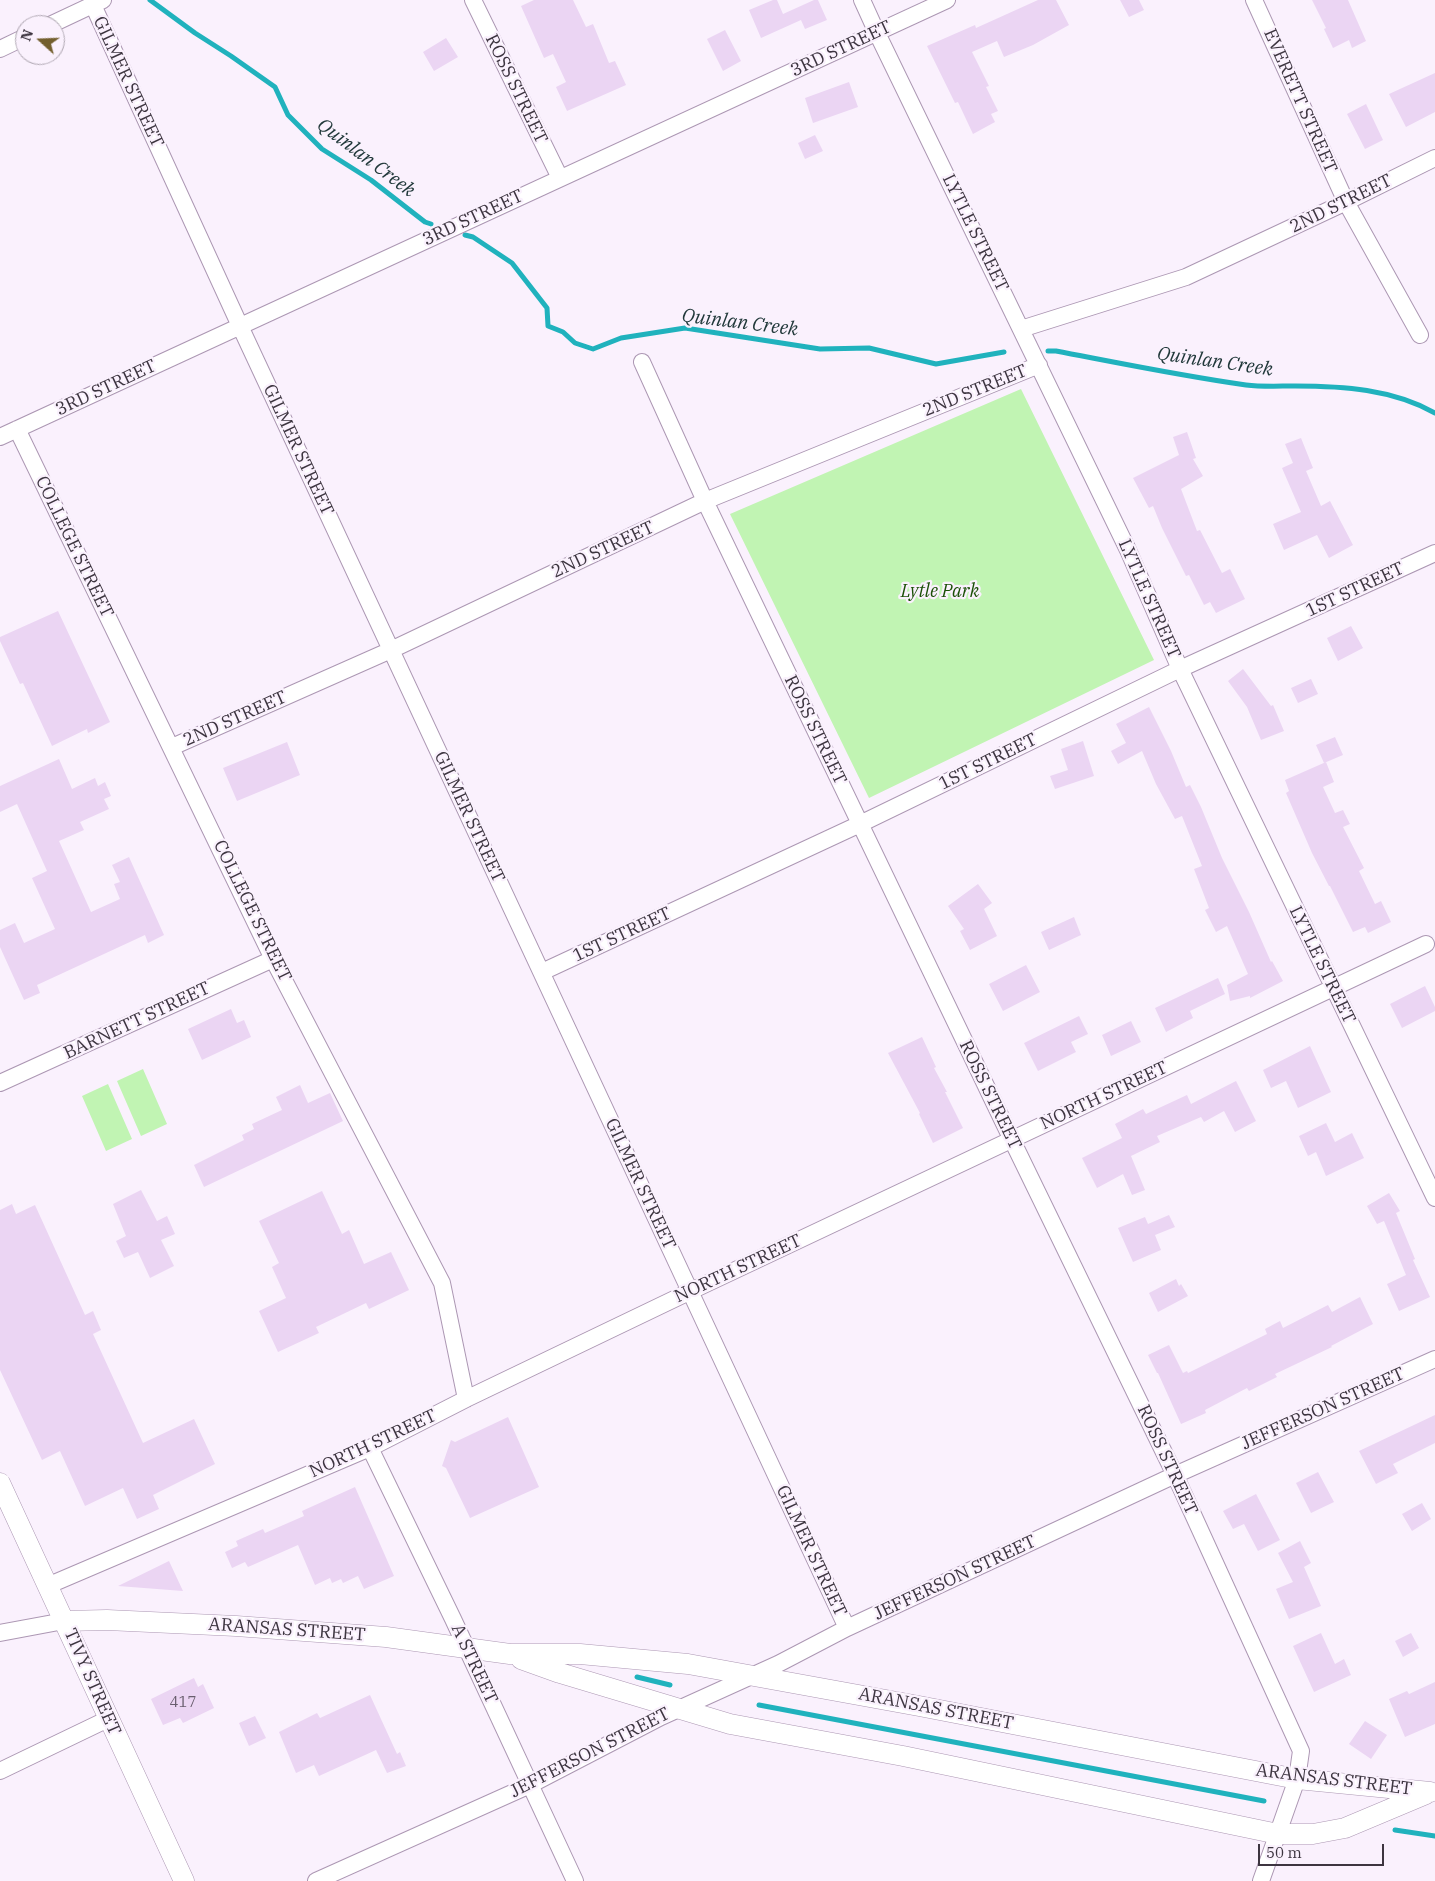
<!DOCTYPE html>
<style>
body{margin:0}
#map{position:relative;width:1435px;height:1881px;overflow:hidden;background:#faf1fd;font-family:"IBM Plex Serif",serif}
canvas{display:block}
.north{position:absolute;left:15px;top:15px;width:50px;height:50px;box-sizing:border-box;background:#faf1fd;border:1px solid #aea6b1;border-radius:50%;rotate:290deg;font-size:14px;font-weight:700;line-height:20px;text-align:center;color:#3d3540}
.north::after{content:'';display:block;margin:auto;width:18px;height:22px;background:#735f2e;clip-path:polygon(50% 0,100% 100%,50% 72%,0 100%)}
.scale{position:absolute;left:1258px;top:1844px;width:126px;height:22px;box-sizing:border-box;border:2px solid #3d3540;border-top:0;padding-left:6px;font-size:15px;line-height:18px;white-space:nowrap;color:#3d3540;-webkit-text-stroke:4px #faf1fd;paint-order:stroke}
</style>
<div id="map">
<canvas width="1435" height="1881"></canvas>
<div class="north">N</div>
<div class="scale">50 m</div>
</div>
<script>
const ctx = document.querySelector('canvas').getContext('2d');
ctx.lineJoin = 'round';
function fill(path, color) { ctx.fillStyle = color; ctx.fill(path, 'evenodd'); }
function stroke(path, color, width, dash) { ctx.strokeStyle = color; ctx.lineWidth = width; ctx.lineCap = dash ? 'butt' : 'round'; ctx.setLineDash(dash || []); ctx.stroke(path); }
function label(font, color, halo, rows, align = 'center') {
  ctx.font = font + ' "IBM Plex Serif",serif'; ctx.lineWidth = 4.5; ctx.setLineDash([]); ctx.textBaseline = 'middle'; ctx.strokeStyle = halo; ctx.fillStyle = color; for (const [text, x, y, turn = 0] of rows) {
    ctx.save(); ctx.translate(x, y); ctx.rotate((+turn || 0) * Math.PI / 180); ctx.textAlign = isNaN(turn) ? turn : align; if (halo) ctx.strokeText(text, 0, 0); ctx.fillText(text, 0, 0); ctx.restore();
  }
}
fill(new Path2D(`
 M1021,389l133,271 -285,138 -139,-284z
 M143,1069l24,55 -26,12 -24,-55z
 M108,1084l24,55 -26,12 -24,-55z`), '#c1f4b3');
stroke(new Path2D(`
 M150,0l45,33 36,23 44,31 13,28 34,34 49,31 54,42 6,2
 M465,235l8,2 39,26 35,45 1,18 15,6 12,11 18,6 28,-11 64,-10 135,21 49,-1 67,16 68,-12
 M1048,351h8c63,12 126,25 190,34 16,2 33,1 49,1 48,0 97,3 140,27
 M637,1677l33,8
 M759,1705l505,96
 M1395,1830l40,6`), '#20b2bd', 5);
fill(new Path2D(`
 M534,0h39l13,27 7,-3 16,39 6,-2 11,24 -59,26 -11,-24 10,-5 -13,-28 -9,4 -23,-52z
 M773,0h4l6,14 31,-14h4l9,20 -22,9 -4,-9 -40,18 -12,-28z
 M1038,0h18l13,25 -36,20 -29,12 -7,-16 -25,11 17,34 -3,1 12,24 -7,3 4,8 -22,12 -15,-32 -3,1 -28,-57 48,-21 1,3z
 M1120,0h19l5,10 -15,7z
 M1312,0h36l18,41 -14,7 -3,-8 -16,8 -9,-19 2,-1z
 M725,30l16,31 -18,10 -16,-32z
 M446,38l12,19 -24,14 -11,-19z
 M1435,73v39l-29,15 -17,-33z
 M849,82l9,25 -45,16 -8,-25z
 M1366,104l17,36 -18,9 -18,-35z
 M815,135l8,16 -18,8 -7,-16z
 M1187,432l9,26 -3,1 10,17 -22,13 16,42 3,-1 22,43 8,-4 15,30 -29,14 -6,-11 -6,3 -15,-30 -3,1 -24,-48 -9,-22 -4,2 -16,-30 46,-23 -6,-18z
 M1301,438l12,30 -7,3 15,35 9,-5 23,44 -24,13 -12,-23 -33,15 -11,-26 28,-12 -19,-44 11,-5 -8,-19z
 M58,611l52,111 -22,11 -1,-4 -35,17 -29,-63 -3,1 -20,-43v-4z
 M1351,626l12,22 -25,13 -11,-23z
 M1243,669l28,37 2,-1 11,26 -23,9 -14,-33 -19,-26z
 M1311,679l7,15 -20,9 -7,-15z
 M1149,707l22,44 15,36 4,-2 11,22 21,51 27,54 22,50 1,-1 11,20 -33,17v-2l-20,5 -3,-16 21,-11 -21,-48 -11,6 -11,-22 4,-2 -15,-39 8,-3 -20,-50 -7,3 -19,-35 -14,-33 -24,13 -7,-13 15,-8 -10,-19z
 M1335,737l8,18 -19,8 -8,-18z
 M1083,741l11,35 -39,13 -5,-13 18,-6 -7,-21z
 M287,742l13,33 -63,26 -14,-33z
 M59,759l13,30 23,-11 3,8 7,-4 6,14 -7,3 5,10 -29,13 4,8 -25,11 32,71 29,-13 -6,-15 6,-2 -8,-17 17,-8 35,78 -16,8 -3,-8 -108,50 3,8 -16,7 -24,-53v-17l15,-7 9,20 31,-14 -23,-51 15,-7 -30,-67 -17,8v-26z
 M1326,762l8,20 -11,5 12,26 8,-3 7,14 -7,3 21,41 -5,3 16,33 6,-3 10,21 -23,11 -3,-6 -12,5 -23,-46h-1l-17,-33 -26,-60 3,-2 -4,-11z
 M978,884l14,19 -8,6 13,27 -27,14 -10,-19 4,-2 -16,-23z
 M1074,917l7,18 -32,15 -8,-18z
 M1026,965l14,27 -37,19 -14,-27z
 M1218,978l7,16 -35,17 3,7 -27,14 -11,-24z
 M1425,986l10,21v4l-33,17 -12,-24z
 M231,1009l6,14 7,-3 7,17 -49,23 -14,-31z
 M1079,1016l9,18 -17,8 5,10 -38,19 -14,-28z
 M1131,1021l10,21 -30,14 -9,-21z
 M922,1037l14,30 -2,1 13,24h-2l18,36 -30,15 -14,-29 1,-1 -32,-60z
 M1310,1046l21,46 -33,16 -12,-27 -15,7 -8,-18z
 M1236,1081l20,40 -21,11 -11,-21 -20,11 -3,-5 -44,19 3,6 -29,14 14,34 -13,5 -9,-21 -26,14 -15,-30 40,-20 -7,-14 28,-15 3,5 41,-19 4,9z
 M300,1085l8,18 22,-10 13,28 -139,66 -10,-22 50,-25 -2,-5 12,-6 -2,-5 30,-14 -6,-13z
 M1326,1123l9,19 17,-9 12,25 -38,18 -10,-24 -8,4 -9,-20z
 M141,1190l16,31 10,-5 8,18 -14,6 13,26 -24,12 -12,-26 -14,6 -8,-17 10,-5 -13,-32z
 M322,1191l20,43 7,-4 15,34 27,-12 18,38 -40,19 -3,-6 -50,24 3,6 -41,19 -19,-41 27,-13 -14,-31 7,-4 -20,-42z
 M1389,1193l11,18 -4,2 19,46 -2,1 17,37 -31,14 -12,-27 19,-9 -22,-54 -7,3 -10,-18z
 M12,1204l4,10 19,-9 50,110 8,-4 8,19 -8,4 50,109 51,-24 21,45 -62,31 6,14 -22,10 -14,-31 -38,18 -25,-55 -18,9 -42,-90v-160z
 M1169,1215l6,12 -20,8 6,15 -28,12 -15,-34 27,-11 3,7z
 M1176,1279l3,7 2,-2 7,12 -30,16 -9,-19z
 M1360,1297l13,27 -42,22 1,1 -57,27 2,3 -28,14 -2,-3 -42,22 1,3 -25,11 -23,-51h-1l-9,-18 21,-10 14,28 4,-2 1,2 79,-39 -2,-5 15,-8 3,7 45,-23 4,7z
 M1435,1415v28l-42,21 5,9 -22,11 -17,-33z
 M508,1417l31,70 -69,31 -24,-50 -4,-2 9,-26 4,2z
 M1318,1472l16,30 -23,11 -15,-30z
 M355,1487l39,89 -30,13 -6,-13 -15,7 -2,-4 -9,4 -2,-5 -15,7 -17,-40 -50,22 -3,-5 -13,6 -7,-16 13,-6 -2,-5 27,-12 2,4 39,-17 -2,-5z
 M1256,1494l24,46 -22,11 -14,-27 -11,5 -10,-18z
 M1422,1503l9,16 -19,12 -10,-17z
 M1300,1541l11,22 -7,4 17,39 -32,13 -13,-30 17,-7 -15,-29z
 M169,1561l14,30 -65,-5z
 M1321,1633l14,31 9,-5 7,16 -37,17 -21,-46z
 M1411,1633l8,15 -16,9 -8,-16z
 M194,1678l4,9 5,-3 11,24 -31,15 -3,-5 -17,7 -12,-26z
 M1435,1682v42l-30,13 -16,-38 18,-8 2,3z
 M370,1695l27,59 3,-2 6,14 -19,7 -11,-23 -57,26 -5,-11 -18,8 -17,-41 38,-19 3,5z
 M255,1716l11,22 -17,8 -10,-23z
 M1365,1721l22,14 -16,24 -22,-15z`), '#ebd5f3');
const minor = new Path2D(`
 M473,0l87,178
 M862,0l15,33 251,517 52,119 255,529
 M1254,0l92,202 74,133
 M93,5l147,321 607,1302
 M50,25l53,-25
 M0,49l25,-12
 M1021,329l165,-52 160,-75 89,-44
 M642,362l63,139 307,639 163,335 126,276 -4,28 -36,102
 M17,429l256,530 169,324 24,116
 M0,437l947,-437
 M172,747l219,-97 314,-149 334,-136
 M542,972l318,-148 320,-155 255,-116
 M0,1083l273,-124
 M370,1448l83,171 122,262
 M47,1586l323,-138 96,-49 225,-108 735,-347
 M0,1633l64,-12
 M0,1771l108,-52
 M316,1881l214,-96 131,-68 117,-53 69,-36 328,-153 260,-116`);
const tertiary = new Path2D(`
 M0,1483l184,398
 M64,1621l43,-1 129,6 150,11 124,17h70l108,10 231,42 378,73 133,13
 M521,1659l39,14 170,51 173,32 375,78h35l32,-6 81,-34`);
stroke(minor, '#ac97b3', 18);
stroke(tertiary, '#ac97b3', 21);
stroke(minor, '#fff', 16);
stroke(tertiary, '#fff', 20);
label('15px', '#685d6d', null, [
 ["417",183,1703]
]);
label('18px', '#3d3540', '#faf1fd', [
 ["3RD STREET",841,49,-25],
 ["GILMER STREET",128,82,65],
 ["ROSS STREET",516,89,64],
 ["EVERETT STREET",1300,101,66],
 ["2ND STREET",1341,204,-26],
 ["3RD STREET",473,218,-25],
 ["LYTLE STREET",975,233,64],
 ["3RD STREET",106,388,-25],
 ["2ND STREET",975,391,-22],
 ["GILMER STREET",298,450,65],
 ["COLLEGE STREET",74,547,64],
 ["2ND STREET",603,550,-25],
 ["1ST STREET",1355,590,-25],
 ["LYTLE STREET",1149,599,66],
 ["2ND STREET",235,719,-24],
 ["ROSS STREET",815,730,64],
 ["1ST STREET",988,762,-26],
 ["GILMER STREET",469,817,65],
 ["COLLEGE STREET",252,911,64],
 ["1ST STREET",622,935,-25],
 ["LYTLE STREET",1322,965,64],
 ["BARNETT STREET",137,1021,-25],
 ["ROSS STREET",990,1095,64],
 ["NORTH STREET",1104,1096,-25],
 ["GILMER STREET",640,1184,65],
 ["NORTH STREET",738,1269,-25],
 ["JEFFERSON STREET",1323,1409,-24],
 ["NORTH STREET",373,1444,-25],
 ["ROSS STREET",1167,1460,65],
 ["GILMER STREET",811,1551,65],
 ["JEFFERSON STREET",955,1578,-25],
 ["ARANSAS STREET",287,1630,4],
 ["A STREET",474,1664,65],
 ["TIVY STREET",92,1682,66],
 ["ARANSAS STREET",936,1709,11],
 ["JEFFERSON STREET",590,1753,-27],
 ["ARANSAS STREET",1334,1780,7]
]);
label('italic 18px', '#1b5007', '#faf1fd', [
 ["Lytle Park",940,592]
]);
label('italic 19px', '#21383a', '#faf1fd', [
 ["Quinlan Creek",366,158,37],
 ["Quinlan Creek",740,323,7],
 ["Quinlan Creek",1215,362,8]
]);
</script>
